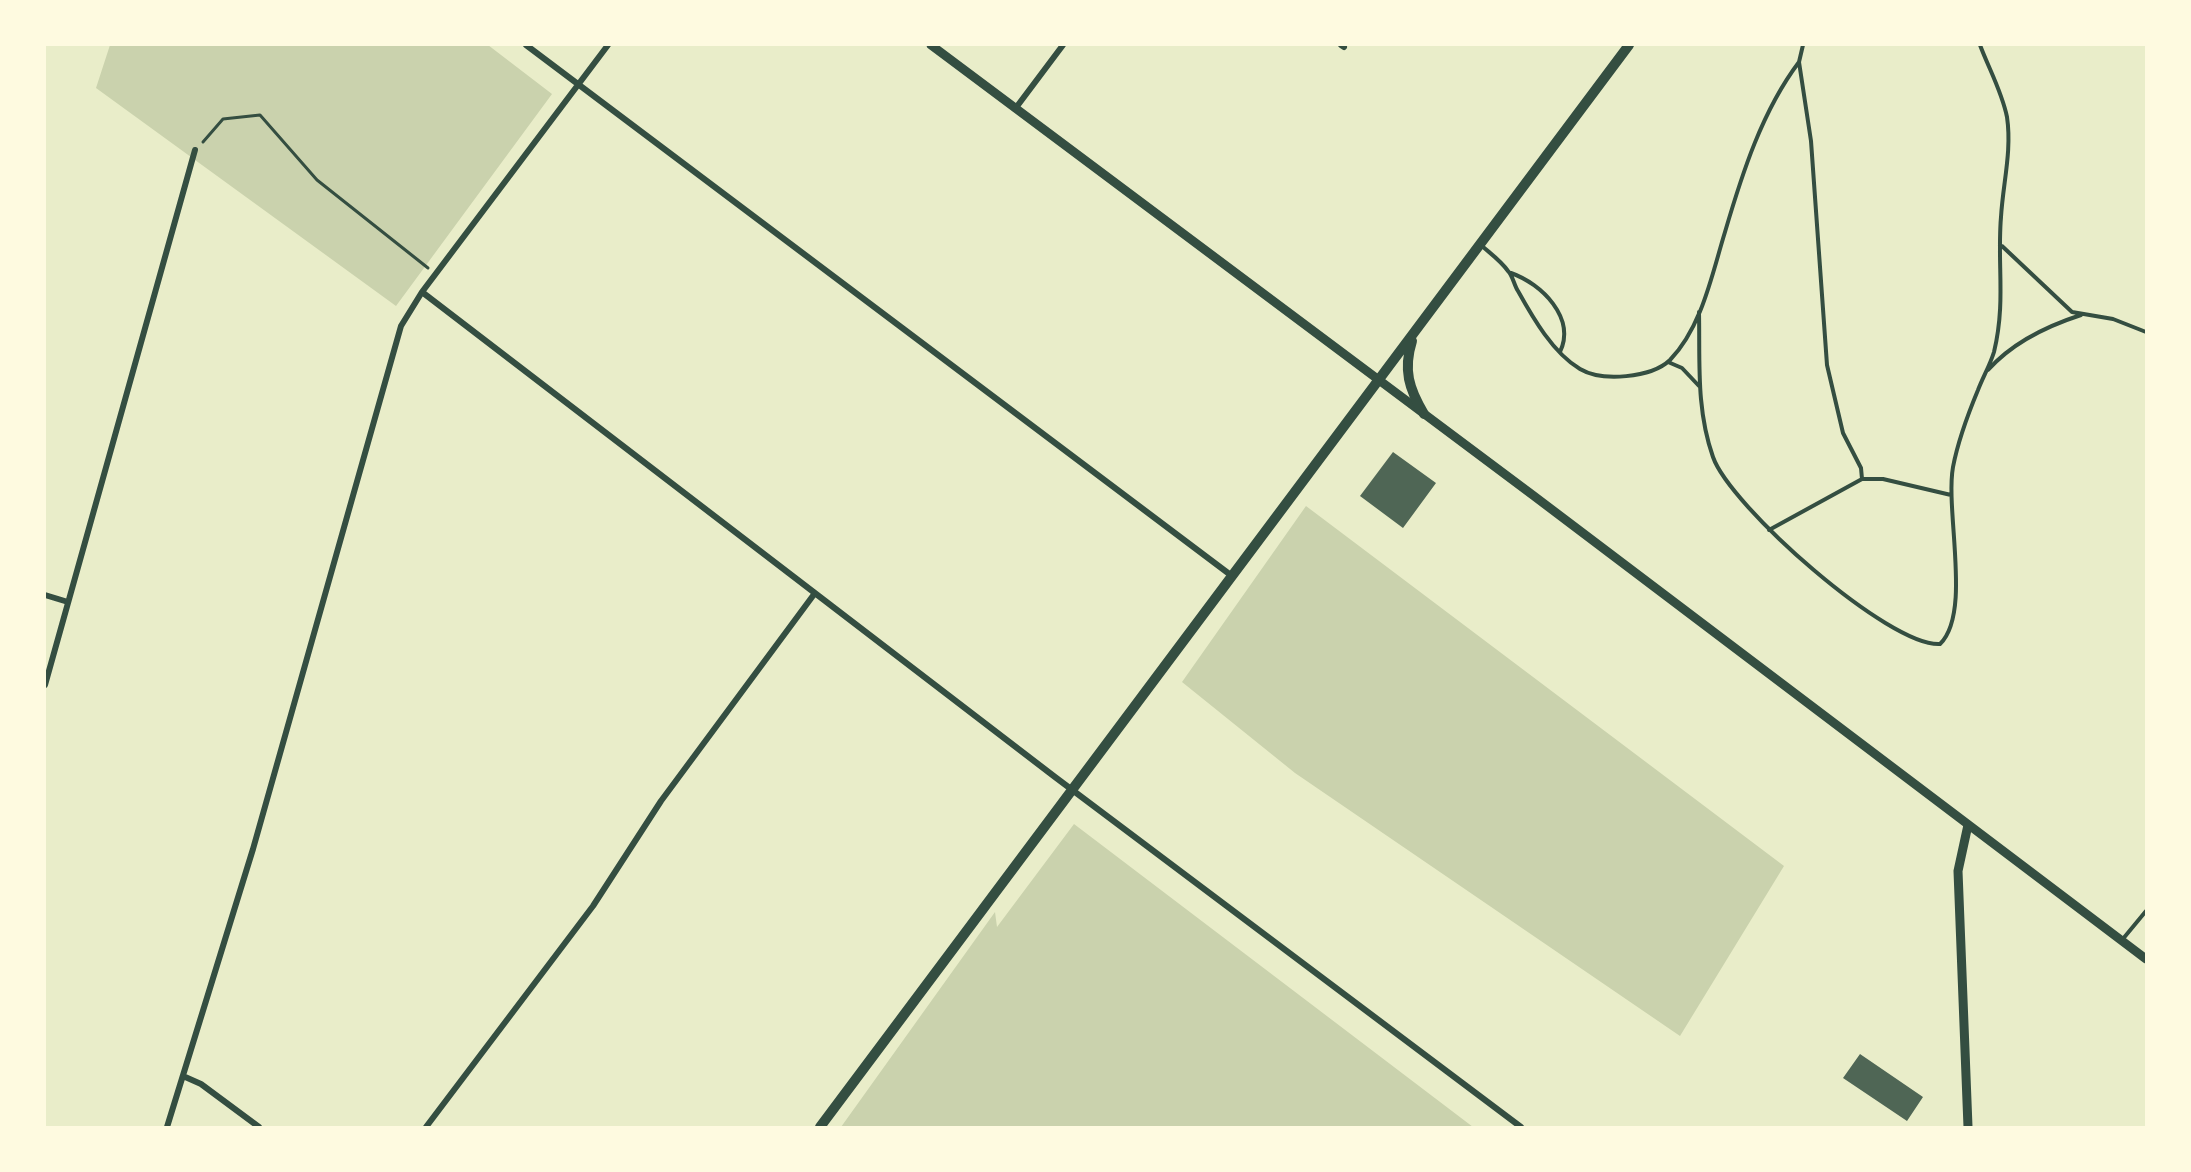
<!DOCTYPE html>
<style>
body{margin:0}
#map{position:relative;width:2191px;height:1172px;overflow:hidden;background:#e9edc9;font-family:"Fira Sans Condensed",sans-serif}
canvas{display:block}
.frame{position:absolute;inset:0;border:46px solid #fefae0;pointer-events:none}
</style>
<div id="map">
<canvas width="2191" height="1172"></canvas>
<div class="frame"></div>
</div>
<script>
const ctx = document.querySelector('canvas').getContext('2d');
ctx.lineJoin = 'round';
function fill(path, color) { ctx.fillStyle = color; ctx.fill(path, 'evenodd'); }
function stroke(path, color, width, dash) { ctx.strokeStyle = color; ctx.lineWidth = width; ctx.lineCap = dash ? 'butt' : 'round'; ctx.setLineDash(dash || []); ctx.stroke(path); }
fill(new Path2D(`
 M110,45h378l64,49 -156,212 -300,-218z
 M1306,506l478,360 -104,170 -385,-263 -113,-91z
 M1074,824l399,303h-632l154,-215 2,15z`), '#cad2ad');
fill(new Path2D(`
 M1393,452l43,31 -33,45 -43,-32z
 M1860,1054l63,43 -16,24 -64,-43z`), '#4f6655');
stroke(new Path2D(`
 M203,142l20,-23 37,-4 57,65 111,88`), '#344e41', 3);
stroke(new Path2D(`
 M1803,45l-4,17 12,79 16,224 16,68 18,35 1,11
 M1482,246c9,8 19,15 26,25 5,5 6,14 10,20 15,27 35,62 62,78 22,13 71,9 90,-9 32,-33 42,-86 55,-128 17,-58 37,-121 74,-170
 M2002,246l70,66 41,7 33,13
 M1511,273c31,11 65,45 49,79
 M1699,312c1,49 -3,97 14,145 17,49 176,190 227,187 32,-31 5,-132 13,-177 5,-26 15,-53 25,-77 5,-13 12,-25 16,-38 12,-50 3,-88 7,-135 2,-34 11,-66 6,-100 -5,-25 -18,-48 -27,-72
 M1668,362l14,6 17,18
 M1988,370c24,-27 59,-44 93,-55
 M1769,530l93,-51h21l68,16
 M2122,940l24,-29`), '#344e41', 4);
stroke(new Path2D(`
 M526,45l706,531
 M1341,45l3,2
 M1015,109l48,-64
 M422,292l633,485 466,350
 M45,595l23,7
 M45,685l150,-535
 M183,1076l18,8 58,43
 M167,1127l86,-278 148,-523 21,-34 186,-247
 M426,1127l167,-221 68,-105 154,-208`), '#344e41', 6);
stroke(new Path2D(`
 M931,45l603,451 612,463
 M1968,1127l-10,-256 10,-46`), '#344e41', 9);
stroke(new Path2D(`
 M1412,341c-9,29 -3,48 12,73
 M820,1127l809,-1082`), '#344e41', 10);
</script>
